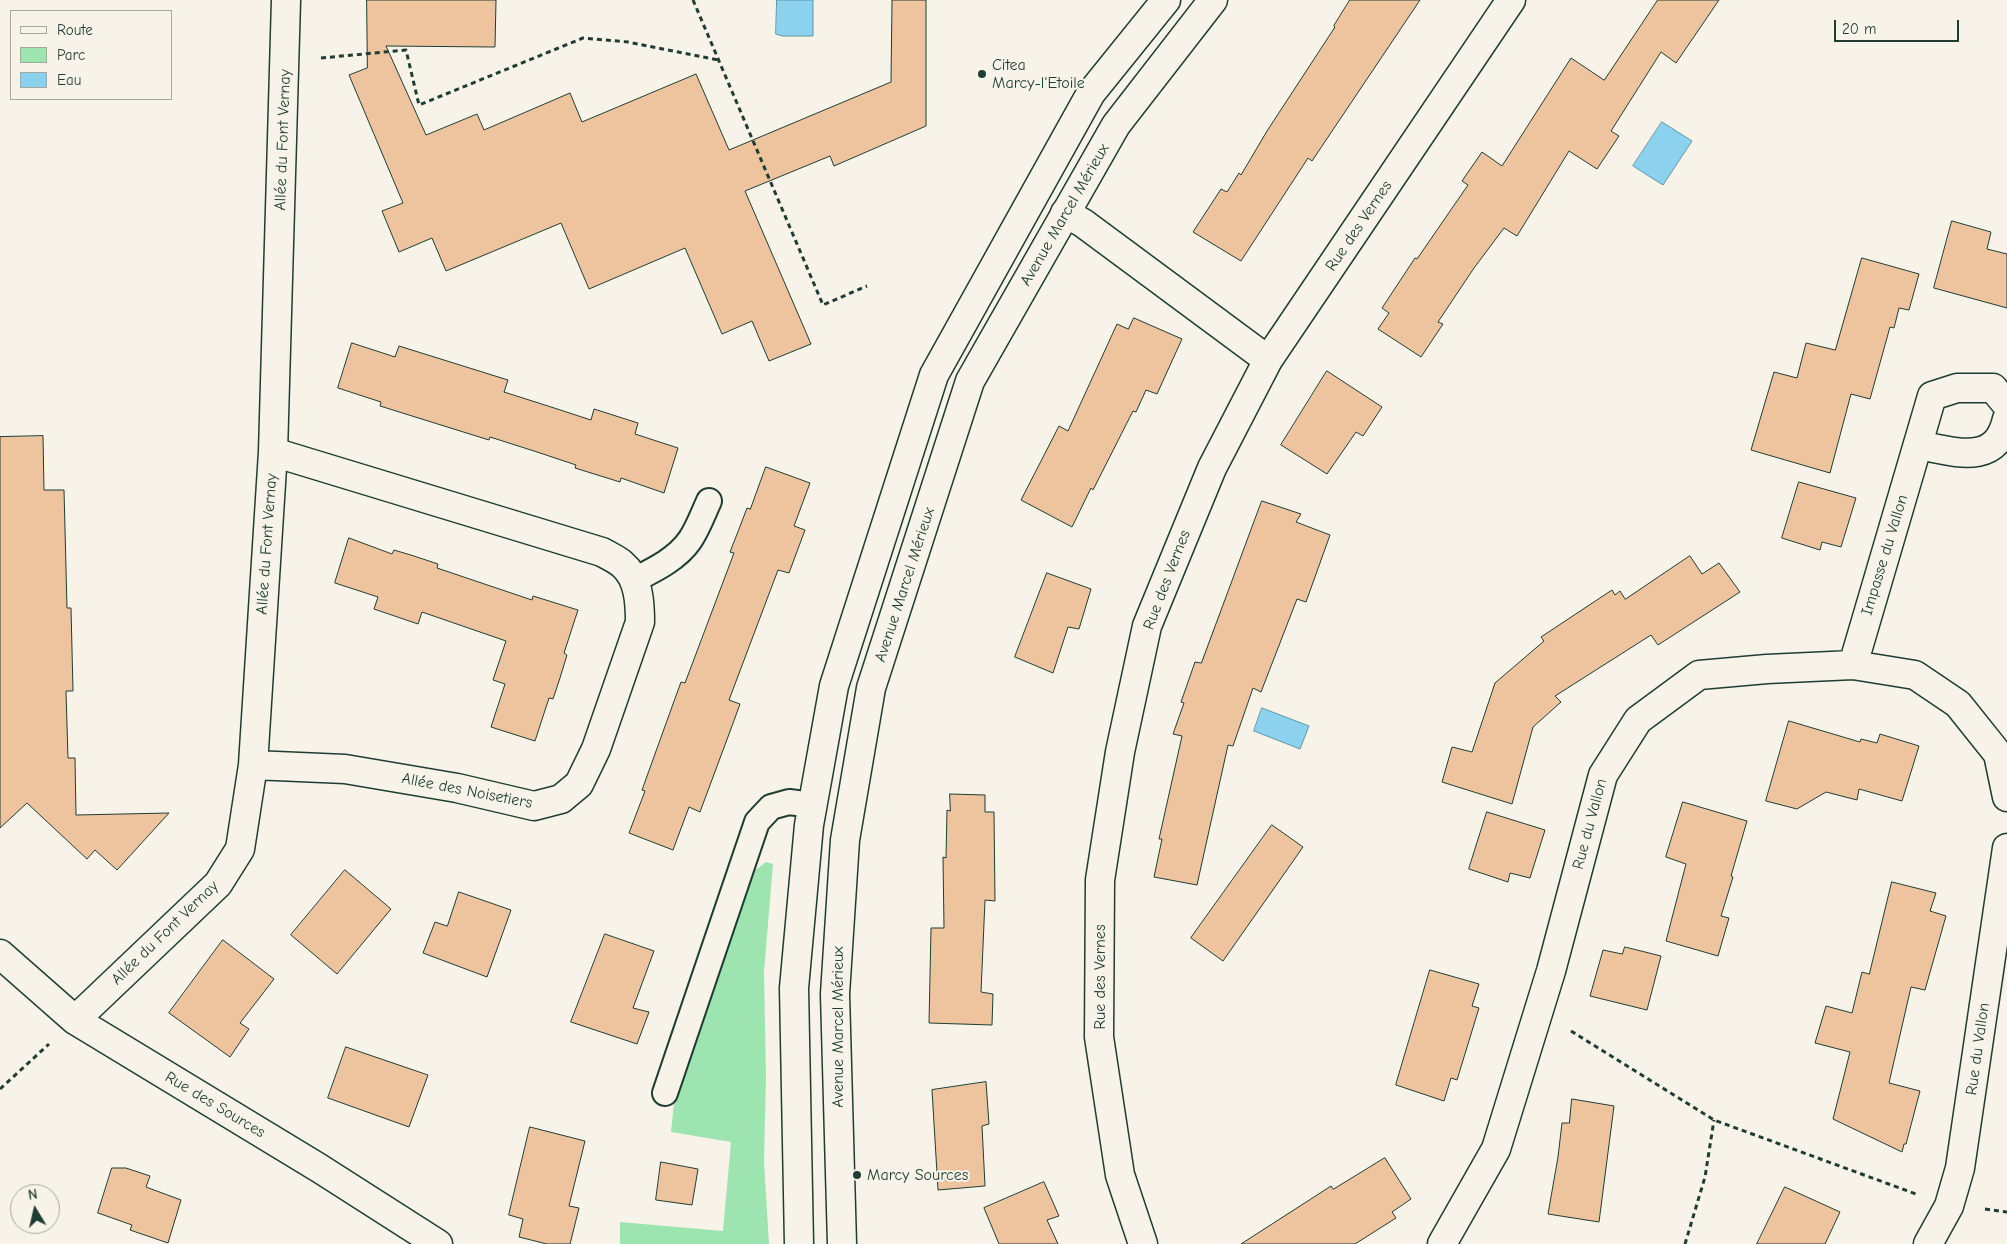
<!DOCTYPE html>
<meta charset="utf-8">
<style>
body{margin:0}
#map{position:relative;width:2007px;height:1244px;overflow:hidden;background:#f7f3e8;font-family:"Comic Neue",sans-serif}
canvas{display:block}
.legend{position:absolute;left:10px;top:10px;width:162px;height:90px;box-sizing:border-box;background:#f7f3e8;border:1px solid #a1aaa0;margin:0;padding:6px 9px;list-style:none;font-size:15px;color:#1f3d34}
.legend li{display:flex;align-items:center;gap:10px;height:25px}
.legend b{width:25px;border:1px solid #a1aaa0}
.north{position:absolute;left:10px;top:1184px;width:50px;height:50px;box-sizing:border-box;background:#f7f3e8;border:1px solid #a1aaa0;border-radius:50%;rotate:351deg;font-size:14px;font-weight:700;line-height:20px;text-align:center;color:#1f3d34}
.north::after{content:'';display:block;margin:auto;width:18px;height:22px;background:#1f3d34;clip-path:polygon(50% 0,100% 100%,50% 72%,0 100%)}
.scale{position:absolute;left:1834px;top:20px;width:125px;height:22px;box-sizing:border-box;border:2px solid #1f3d34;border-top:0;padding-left:6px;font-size:15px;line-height:18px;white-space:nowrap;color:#1f3d34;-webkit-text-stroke:4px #f7f3e8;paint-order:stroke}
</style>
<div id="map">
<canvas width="2007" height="1244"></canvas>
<ul class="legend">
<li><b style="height:6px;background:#f7f3e8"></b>Route</li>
<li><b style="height:14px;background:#9ee4b1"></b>Parc</li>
<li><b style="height:14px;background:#8cd2ee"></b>Eau</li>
</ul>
<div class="north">N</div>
<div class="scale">20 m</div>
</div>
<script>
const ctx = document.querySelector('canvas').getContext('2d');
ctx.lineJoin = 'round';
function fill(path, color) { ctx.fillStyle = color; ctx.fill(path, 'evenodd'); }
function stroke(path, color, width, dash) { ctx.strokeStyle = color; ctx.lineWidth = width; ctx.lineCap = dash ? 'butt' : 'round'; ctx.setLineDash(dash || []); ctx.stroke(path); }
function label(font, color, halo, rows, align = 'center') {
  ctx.font = font + ' "Comic Neue",sans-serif'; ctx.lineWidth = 4; ctx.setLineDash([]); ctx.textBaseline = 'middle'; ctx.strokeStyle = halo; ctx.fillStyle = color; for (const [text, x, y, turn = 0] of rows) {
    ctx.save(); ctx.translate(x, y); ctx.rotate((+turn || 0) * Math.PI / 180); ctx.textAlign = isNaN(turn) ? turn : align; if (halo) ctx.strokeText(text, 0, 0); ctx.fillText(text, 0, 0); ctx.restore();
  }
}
fill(new Path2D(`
 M766,862l7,2 -9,108 2,105 -2,84 5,83h-149v-22l103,9 8,-89 -60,-10 3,-30 80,-231z`), '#9ee4b1');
const water = new Path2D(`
 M777,0h36v36h-31l-6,-2z
 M1662,122l30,19 -29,44 -30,-19z
 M1262,708l47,18 -9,23 -46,-18z`);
fill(water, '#8cd2ee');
stroke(water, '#6096a4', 1);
const building = new Path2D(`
 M367,0h129l-1,47 -109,-1 40,89 51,-21 7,16 86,-37 12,29 114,-48 33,76 162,-68 1,-82h34v126l-92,40 -4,-10 -85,35 66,153 -42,17 -17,-40 -30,13 -37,-86 -96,41 -28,-66 -115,48 -14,-33 -33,14 -17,-41 21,-8 -54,-128 18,-7z
 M1350,0h70l-108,161 -4,-3 -67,103 -48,-29 28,-43 6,3 12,-19 2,2 26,-44 68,-104 -1,-1z
 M1658,0h61l-43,63 -15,-11 -50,79 8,5 -22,33 -28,-18 -52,85 -13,-8 -30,40 -36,54 5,2 -22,33 -43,-28 11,-16 -7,-5 33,-50 2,1 51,-74 -6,-4 20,-29 20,14 69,-108 33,22z
 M1952,221l39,11 -4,17 20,5v54l-73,-20z
 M1862,258l57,16 -10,36 -10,-2 -5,20 -4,-1 -20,72 -19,-5 -21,79 -79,-23 23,-78 23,6 9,-35 29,7z
 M1134,318l48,21 -25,55 -11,-4 -10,22 -3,-1 -40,79 -2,-2 -19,39 -51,-27 38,-74 9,5 49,-107 11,5z
 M352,343l43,14 4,-11 109,34 -4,12 44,14 43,14 3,-11 44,14 -3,11 43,14 -14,45 -43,-15 -1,4 -45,-14 1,-3 -42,-14 -44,-14 -1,3 -109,-34 1,-4 -43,-14z
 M1327,371l55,36 -19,29 -7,-4 -29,42 -46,-29z
 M43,436l1,54h20l3,118h4l2,83h-7l2,67h7l1,57 93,-2 -52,57 -22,-20 -8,9 -60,-56 -27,25v-391z
 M766,467l44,16 -16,43 11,4 -16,43 -11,-3 -49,130 11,4 -8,22 -32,86 -11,-5 -16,43 -44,-17 16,-42 -3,-1 31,-86 8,-22 4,1 49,-130 -4,-1 9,-23 8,-21 3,1z
 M1799,482l57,16 -15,49 -19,-5 -2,8 -38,-12z
 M1262,501l39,13 -5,8 34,13 -24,67 -9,-3 -36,93 -8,-4 -20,58 -5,-1 -31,140 -43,-8 8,-38h-3l23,-103 -9,-2 11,-31 -3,-1 14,-40 6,1z
 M349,538l43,16 2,-4 20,6 24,8 -1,4 95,32 1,-4 45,14 -14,43 3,2 -7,23 -7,21 -4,-1 -14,43 -44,-14 14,-43 -12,-4 13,-39 -84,-29 -4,12 -44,-15 4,-12 -43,-14z
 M1690,556l12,18 17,-11 21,29 -82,53 -7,-10 -96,61 6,6 -28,25 -21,77 -70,-22 10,-35 20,5 23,-69 49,-42 -3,-4 71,-47 3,5 5,-4 5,8z
 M1047,573l44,16 -12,40 -11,-2 -15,46 -38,-16z
 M1789,721l71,21 1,-3 16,4 3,-9 39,12 -17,55 -43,-12 -2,11 -31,-8 -29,17 -31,-8z
 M950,794l35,1v17h9l1,89 -10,-1 -4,92 12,2 -1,31 -63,-2 2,-95h13l-1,-71 3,1 1,-48 3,1z
 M1683,802l64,19 -16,55 2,1 -12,39 8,2 -11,38 -52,-15 20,-77 -20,-7z
 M1487,812l58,18 -15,48 -20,-5 -2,9 -39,-13z
 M1272,825l31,22 -80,114 -32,-23z
 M345,870l46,39 -54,65 -46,-39z
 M1892,882l44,11 -6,18 16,5 -21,74 -14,-3 -22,96 31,8 -14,53h-2l-2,8 -69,-33 17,-67 -35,-9 11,-37 26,7 10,-41 7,2z
 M459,892l52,18 -24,67 -64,-24 12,-31 12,4z
 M605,934l49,17 -21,57 16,4 -12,32 -66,-22z
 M223,940l51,39 -34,44 9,6 -19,28 -61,-44z
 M1625,947l36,9 -14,54 -57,-14 13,-46 19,4z
 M1430,970l49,14 -7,22 7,2 -22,72 -6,-2 -7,23 -48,-16z
 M346,1047l82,28 -19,52 -81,-29z
 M986,1082l3,42 -7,2 3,60 -47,4 -6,-100z
 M1572,1099l42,7 -15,116 -51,-8 10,-57 4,-34h7z
 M530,1127l55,14 -16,65 10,2 -9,36h-23l-28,-7 4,-18 -14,-4z
 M1385,1158l26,41 -19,13 4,6 -41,26h-114l90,-58 2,3z
 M661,1162l37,7 -6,36 -36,-5z
 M112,1168h14l24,8 -4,11 35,13 -13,43 -38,-13 2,-5 -34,-12z
 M1044,1182l15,34 -12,4 11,24h-59l-15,-36z
 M1785,1187l55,25 -15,32h-68z`);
fill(building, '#eec49e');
stroke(building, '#1f3d34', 1);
const service = new Path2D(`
 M634,580c20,-10 43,-21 56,-40 8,-12 13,-26 19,-39
 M665,1093l92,-271 14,-15 18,-5 24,3`);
const minor = new Path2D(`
 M1065,213l18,10 185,137
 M1918,445c35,6 78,23 89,-26
 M1853,665l79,-269 25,-8h36l14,17
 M253,765l92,4 112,19 77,18 27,-7 18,-15 17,-35 44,-127c0,-19 -1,-44 -18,-58 -6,-5 -13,-8 -20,-12l-329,-100
 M0,954l75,66 244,148 119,76
 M75,1020l143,-136 22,-35 13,-84 20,-313 13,-452
 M1143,1244l-23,-69 -21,-138 1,-157 20,-128 27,-126 65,-158 56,-108 243,-360
 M1442,1244l54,-95 55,-178 52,-196 35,-55 61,-45 68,-6 86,-4 62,10 43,29 40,50 9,43
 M1928,1244l21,-38 11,-38 47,-320`);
const secondary = new Path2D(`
 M799,1244l-5,-256 15,-163 25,-139 100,-311 157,-282 75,-93
 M842,1244l-7,-250 10,-154 26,-152 99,-307 146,-256 97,-125`);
stroke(service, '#1f3d34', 28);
stroke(minor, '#1f3d34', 31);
stroke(secondary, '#1f3d34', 31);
stroke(new Path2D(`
 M693,0l130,305 44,-19
 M321,58l85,-8 13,55 164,-67 45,4 90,18
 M1571,1031l143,89 202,74
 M0,1089l49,-45
 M1985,1209l22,3
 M1685,1244l20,-67 9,-57`), '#1f3d34', 3, [5, 4]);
stroke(service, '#f7f3e8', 24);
stroke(minor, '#f7f3e8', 28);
stroke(secondary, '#f7f3e8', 28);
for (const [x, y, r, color] of [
 [982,74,5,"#1f3d34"],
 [857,1175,5,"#1f3d34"]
]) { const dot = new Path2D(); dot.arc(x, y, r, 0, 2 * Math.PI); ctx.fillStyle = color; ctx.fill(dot); stroke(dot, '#f7f3e8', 2); }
label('16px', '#1f3d34', '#f7f3e8', [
 ["Citea",992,65],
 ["Marcy-l'Etoile",992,83],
 ["Marcy Sources",867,1175]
], 'left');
label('16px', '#1f3d34', '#f7f3e8', [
 ["Allée du Font Vernay",283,140,-88],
 ["Avenue Marcel Mérieux",1065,215,-60],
 ["Rue des Vernes",1359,226,-56],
 ["Allée du Font Vernay",267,544,-86],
 ["Impasse du Vallon",1885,555,-73],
 ["Rue des Vernes",1167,580,-69],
 ["Avenue Marcel Mérieux",905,585,-72],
 ["Allée des Noisetiers",467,791,11],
 ["Rue du Vallon",1590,824,-75],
 ["Allée du Font Vernay",165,933,-44],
 ["Rue des Vernes",1100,977,-90],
 ["Avenue Marcel Mérieux",838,1027,-90],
 ["Rue du Vallon",1978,1049,-82],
 ["Rue des Sources",215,1105,31]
]);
</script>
